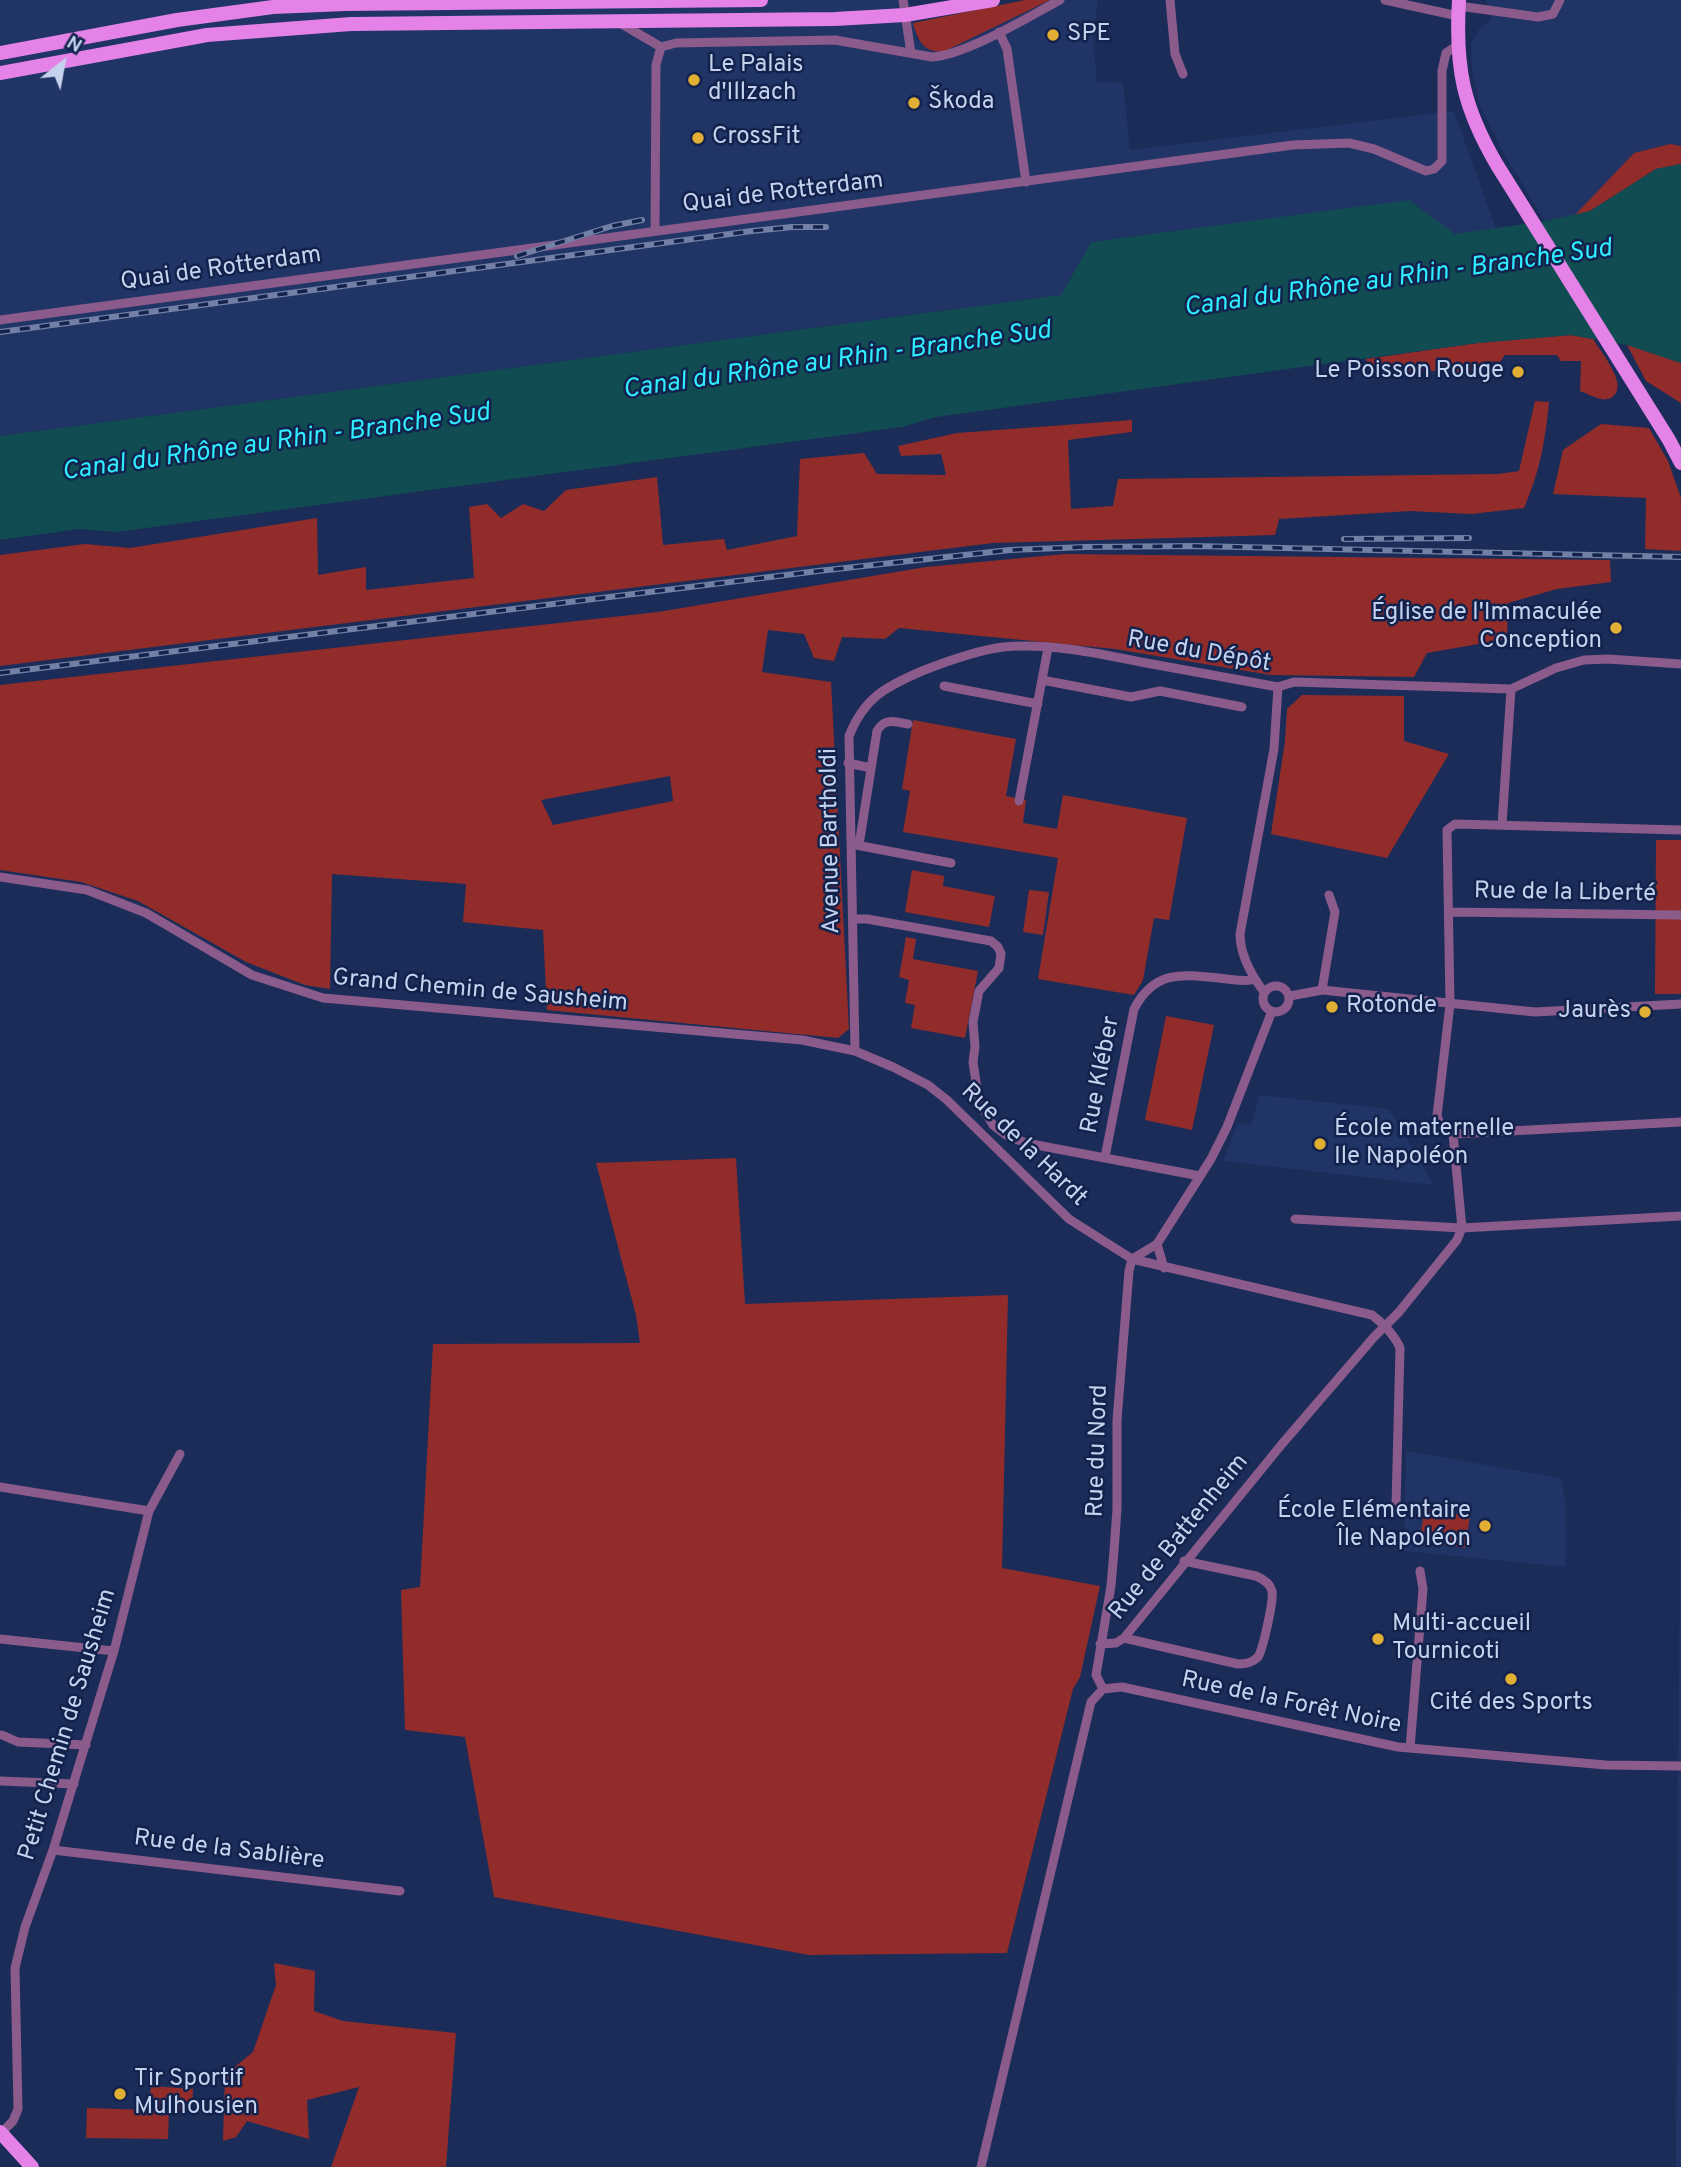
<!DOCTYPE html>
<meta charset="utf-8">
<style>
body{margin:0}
#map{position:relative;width:1681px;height:2167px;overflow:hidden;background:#1b2c58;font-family:Overpass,sans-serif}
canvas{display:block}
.north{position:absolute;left:28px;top:28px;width:70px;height:70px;-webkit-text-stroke:5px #12224c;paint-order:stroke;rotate:31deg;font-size:19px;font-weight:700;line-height:28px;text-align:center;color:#c5d2ee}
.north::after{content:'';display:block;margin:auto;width:24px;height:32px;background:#c5d2ee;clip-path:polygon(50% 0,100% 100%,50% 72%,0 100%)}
</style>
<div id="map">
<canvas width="1681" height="2167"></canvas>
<div class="north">N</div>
</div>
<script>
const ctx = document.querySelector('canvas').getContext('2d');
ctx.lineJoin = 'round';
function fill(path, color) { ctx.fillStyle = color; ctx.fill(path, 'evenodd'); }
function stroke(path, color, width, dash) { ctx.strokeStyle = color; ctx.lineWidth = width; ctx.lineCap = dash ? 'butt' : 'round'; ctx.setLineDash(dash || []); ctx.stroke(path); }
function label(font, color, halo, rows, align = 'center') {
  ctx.font = font + ' Overpass,sans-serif'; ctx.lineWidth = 5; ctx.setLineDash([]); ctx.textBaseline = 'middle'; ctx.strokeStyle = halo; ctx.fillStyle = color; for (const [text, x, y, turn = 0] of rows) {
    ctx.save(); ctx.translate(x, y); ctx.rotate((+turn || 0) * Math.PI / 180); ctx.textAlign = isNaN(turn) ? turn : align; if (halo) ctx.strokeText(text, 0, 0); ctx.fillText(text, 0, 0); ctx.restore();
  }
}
fill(new Path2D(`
 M0,0h909l8,40 28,11 105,-51h48l-5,41 4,41 26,1 7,67 324,-39 42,118 -42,5 -42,-32 -321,40 -30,53 -1061,141z
 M1486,0h195v146l-11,-2 -36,9 -60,63 -29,5 -42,-68 -24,-50 -7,-34 -1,-26 9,-15 12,-9z
 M1259,1095l130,14 45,76 -211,-24 15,-38 13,3z
 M1406,1451l155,27 4,22 1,67 -162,-16z
 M1681,1468v699h-5l2,-390z`), '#213466');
fill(new Path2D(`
 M1025,0h25l-105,51c-21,3 -27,-10 -32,-28z
 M1670,144l11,2v18l-25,5 -66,42 -16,5 60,-63z
 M1571,335l22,4c7,12 37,47 19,58 -2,2 -8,3 -11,2 -7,-1 -14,-6 -21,-8l1,-30h-20l-4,-6h-52l-5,7 -15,-1 -3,16 -38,-6h-75l-3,-12 112,-16z
 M1627,345l54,18v40l-35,-22z
 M1535,401l14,1c-4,40 -9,69 -25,106l-53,6 -61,-3 -131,8 -4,16 -282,8 -993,123v-111l85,-11 45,4 187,-30 1,57 48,-8v23l108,-12 -5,-71 18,-3 14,14 22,-14 21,7 22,-21 91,-13 6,68 61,-6 3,11 70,-14 3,-77 64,-6 13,21 69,1 -5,-21 -40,2 -3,-10 59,-13 175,-13v12l-64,8 3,69 42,-3 5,-27 380,-5 21,-3z
 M1601,424l48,4 19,33 13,37v53l-36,-2 1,-51 -93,-4 10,-44z
 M1065,554l545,6 1,22 -54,7 -49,14 -1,36 -80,14 -13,24 -143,-2 -156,-26 -216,-21 -14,11 -43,-2 -8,24 -20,-3 -10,-24 -36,-4 -6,42 69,10 18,347 -11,9 -291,-28 -4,-80 -80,-8 3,-38 -134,-10 -2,115 -25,-4 -59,-23 -108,-61 -57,-19 -81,-12v-185l658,-73 268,-45zM670,776l3,25 -120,24 -12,-25z
 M1302,695l102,1v45l45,13 -62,104 -116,-24 14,-93 2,-32z
 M913,720l103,19 -10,57 20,4 -3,23 34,6 6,-34 124,23 -18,102 -15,-2 -11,62 -9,15 -96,-16 20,-121 -155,-26 7,-41 -8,-2z
 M1656,840h25v154h-26z
 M912,870l32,6 -1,10 52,10 -6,31 -84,-15z
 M1029,890l20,2 -6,43 -20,-3z
 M906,937l10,2 -3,20 65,12 -13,67 -54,-10 4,-23 -10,-2 4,-23 -10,-3z
 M1166,1016l48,9 -22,105 -47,-10z
 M736,1158l9,146 263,-9 -6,273 98,18 -20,91 -7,12 -66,264 -198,2 -315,-58 -29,-160 -60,-7 -4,-140 19,-3 13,-243 207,-1 -4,-28 -40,-152z
 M1425,1509l45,7 -5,32 -46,-7z
 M274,1963l41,8 -1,40 29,10 113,12 -10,134h-115l28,-80 -52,13 2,39 -62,-18 -11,16 -13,4 2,-66 28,-23 23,-67z
 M151,2086l42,3 -1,22h-23l-1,28 -82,-1 1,-30 62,2z`), '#922c2a');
fill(new Path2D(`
 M1681,164v199l-54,-18 -56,-10 -93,8 -542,74 -34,10 -786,105 -37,-3 -79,11v-104l1061,-141 30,-53 318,-42 46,34 90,-13 45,-10 66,-42z`), '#114c52');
stroke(new Path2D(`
 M903,0l8,53
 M1170,0l5,54 8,20
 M1385,0l73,16
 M1459,6l79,11 15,-3 7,-14
 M620,23l41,24
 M999,32l8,17 19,133
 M661,47l15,-4 159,-3 97,17c34,-2 96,-40 128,-57
 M655,230l1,-165 5,-18
 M0,320l1293,-175 56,-2 25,6 52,22 8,-2 8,-8v-90l4,-18 12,-8
 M1042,680l89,17 29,-6 82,16
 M944,686l94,18
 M848,763l23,5
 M1019,801l29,-153
 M1502,825l9,-136
 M856,845l95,18
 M859,845l18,-114c8,-14 18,-9 31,-7
 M0,877l87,13 59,23 106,62 71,23 479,42 53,11 38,16 35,18 19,15 122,119 63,40 240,56c11,8 23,21 28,33l-4,157
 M1449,912l232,3
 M853,919h14l124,22 7,6 3,7 -2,14 -20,23 -6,31 2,25 -2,15 6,40 14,23 13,10 20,8 174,33
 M1263 999a13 13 0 1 1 26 0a13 13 0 1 1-26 0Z
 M1322,990l13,-78 -6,-17
 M1264,992c-12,-16 -24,-37 -24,-58l34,-185 4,-62
 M1290,996l32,-6 213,22 146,-8
 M855,1051l-6,-315c15,-38 36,-49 73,-65 23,-9 57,-21 81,-24 46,-4 94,6 138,15 46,8 91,17 137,25l16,-5 217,7 45,-21 28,-8 24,-1 73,5
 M1453,1134l228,-12
 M1105,1157l29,-148c22,-42 53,-34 93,-30 9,1 19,3 28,0
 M1295,1219l167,9 -9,-94 -12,-7 -4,-11 13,-112 -3,-174 8,-6 226,6
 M1157,1244l7,24
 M0,1487l149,24
 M1124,1638l114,26c8,0 14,-1 20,-7 5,-8 16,-57 14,-66 -2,-8 -9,-12 -16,-15l-72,-15
 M0,1639l114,12
 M1100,1644l16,-1 8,-5 158,-194 92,-107 25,-25 58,-72 5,-12 219,-12
 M1103,1689l-7,-14 15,-89 3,-35 3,-42v-89l12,-149 3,-12 25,-15 54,-85 16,-32 45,-116
 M2,1735l16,7 68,3
 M1410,1748l13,-159 -3,-18
 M0,1781l74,3
 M53,1850l347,41
 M1,2133l12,-12 5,-12 -3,-141 10,-41 28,-77 61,-199 35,-140 31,-57
 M981,2167l110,-465 12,-13 19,-2 276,60 208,18 75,1`), '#8a5b8b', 9);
stroke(new Path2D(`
 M1459,0c-4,68 4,107 38,165l172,275 12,23
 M0,53l177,-33 96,-13 72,-3 416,-4
 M0,73l207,-38 144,-11 484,-5 70,-4 88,-15
 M0,2132l32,35`), '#e482e8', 14);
const rail = new Path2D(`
 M517,256l95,-30 30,-6
 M0,332l752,-101 40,-4h34
 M1344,539l125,-1
 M0,673l818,-102 192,-21 75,-3 110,-1 486,11`);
stroke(rail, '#7180a4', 6);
stroke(rail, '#12224c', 3.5, [10]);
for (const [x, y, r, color] of [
 [1053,35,7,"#e1af34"],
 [694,80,7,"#e1af34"],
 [914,103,7,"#e1af34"],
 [698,138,7,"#e1af34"],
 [1518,372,7,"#e1af34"],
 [1616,628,7,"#e1af34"],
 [1332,1007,7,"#e1af34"],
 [1645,1012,7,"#e1af34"],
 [1320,1144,7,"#e1af34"],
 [1485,1526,7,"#e1af34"],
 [1378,1639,7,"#e1af34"],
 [1511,1679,7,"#e1af34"],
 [120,2094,7,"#e1af34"]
]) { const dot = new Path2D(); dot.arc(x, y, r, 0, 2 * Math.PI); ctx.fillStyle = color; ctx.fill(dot); stroke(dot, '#12224c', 2.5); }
label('24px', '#c5d2ee', '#12224c', [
 ["SPE",1067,35],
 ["Le Palais",708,66],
 ["d'Illzach",708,94],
 ["Škoda",928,103],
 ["CrossFit",712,138],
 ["Le Poisson Rouge",1504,372,"right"],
 ["Église de l'Immaculée",1602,614,"right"],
 ["Conception",1602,642,"right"],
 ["Rotonde",1346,1007],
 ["Jaurès",1631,1012,"right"],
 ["École maternelle",1334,1130],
 ["Ile Napoléon",1334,1158],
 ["École Elémentaire",1471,1512,"right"],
 ["Île Napoléon",1471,1540,"right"],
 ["Multi-accueil",1392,1625],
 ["Tournicoti",1392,1653],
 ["Cité des Sports",1511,1704,"center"],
 ["Tir Sportif",134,2080],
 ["Mulhousien",134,2108]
], 'left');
label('24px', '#c5d2ee', '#12224c', [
 ["Quai de Rotterdam",783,194,-7],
 ["Quai de Rotterdam",221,270,-8],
 ["Rue du Dépôt",1199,653,10],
 ["Avenue Bartholdi",832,841,-91],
 ["Rue de la Liberté",1565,894,1],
 ["Grand Chemin de Sausheim",480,992,5],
 ["Rue Kléber",1102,1075,-79],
 ["Rue de la Hardt",1023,1146,44],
 ["Rue du Nord",1099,1451,-88],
 ["Rue de Battenheim",1180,1538,-51],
 ["Rue de la Forêt Noire",1291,1704,12],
 ["Petit Chemin de Sausheim",69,1725,-73],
 ["Rue de la Sablière",229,1851,7]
]);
label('italic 26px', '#30ecff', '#12224c', [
 ["Canal du Rhône au Rhin - Branche Sud",1398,280,-8],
 ["Canal du Rhône au Rhin - Branche Sud",837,362,-8],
 ["Canal du Rhône au Rhin - Branche Sud",276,444,-8]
]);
</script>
